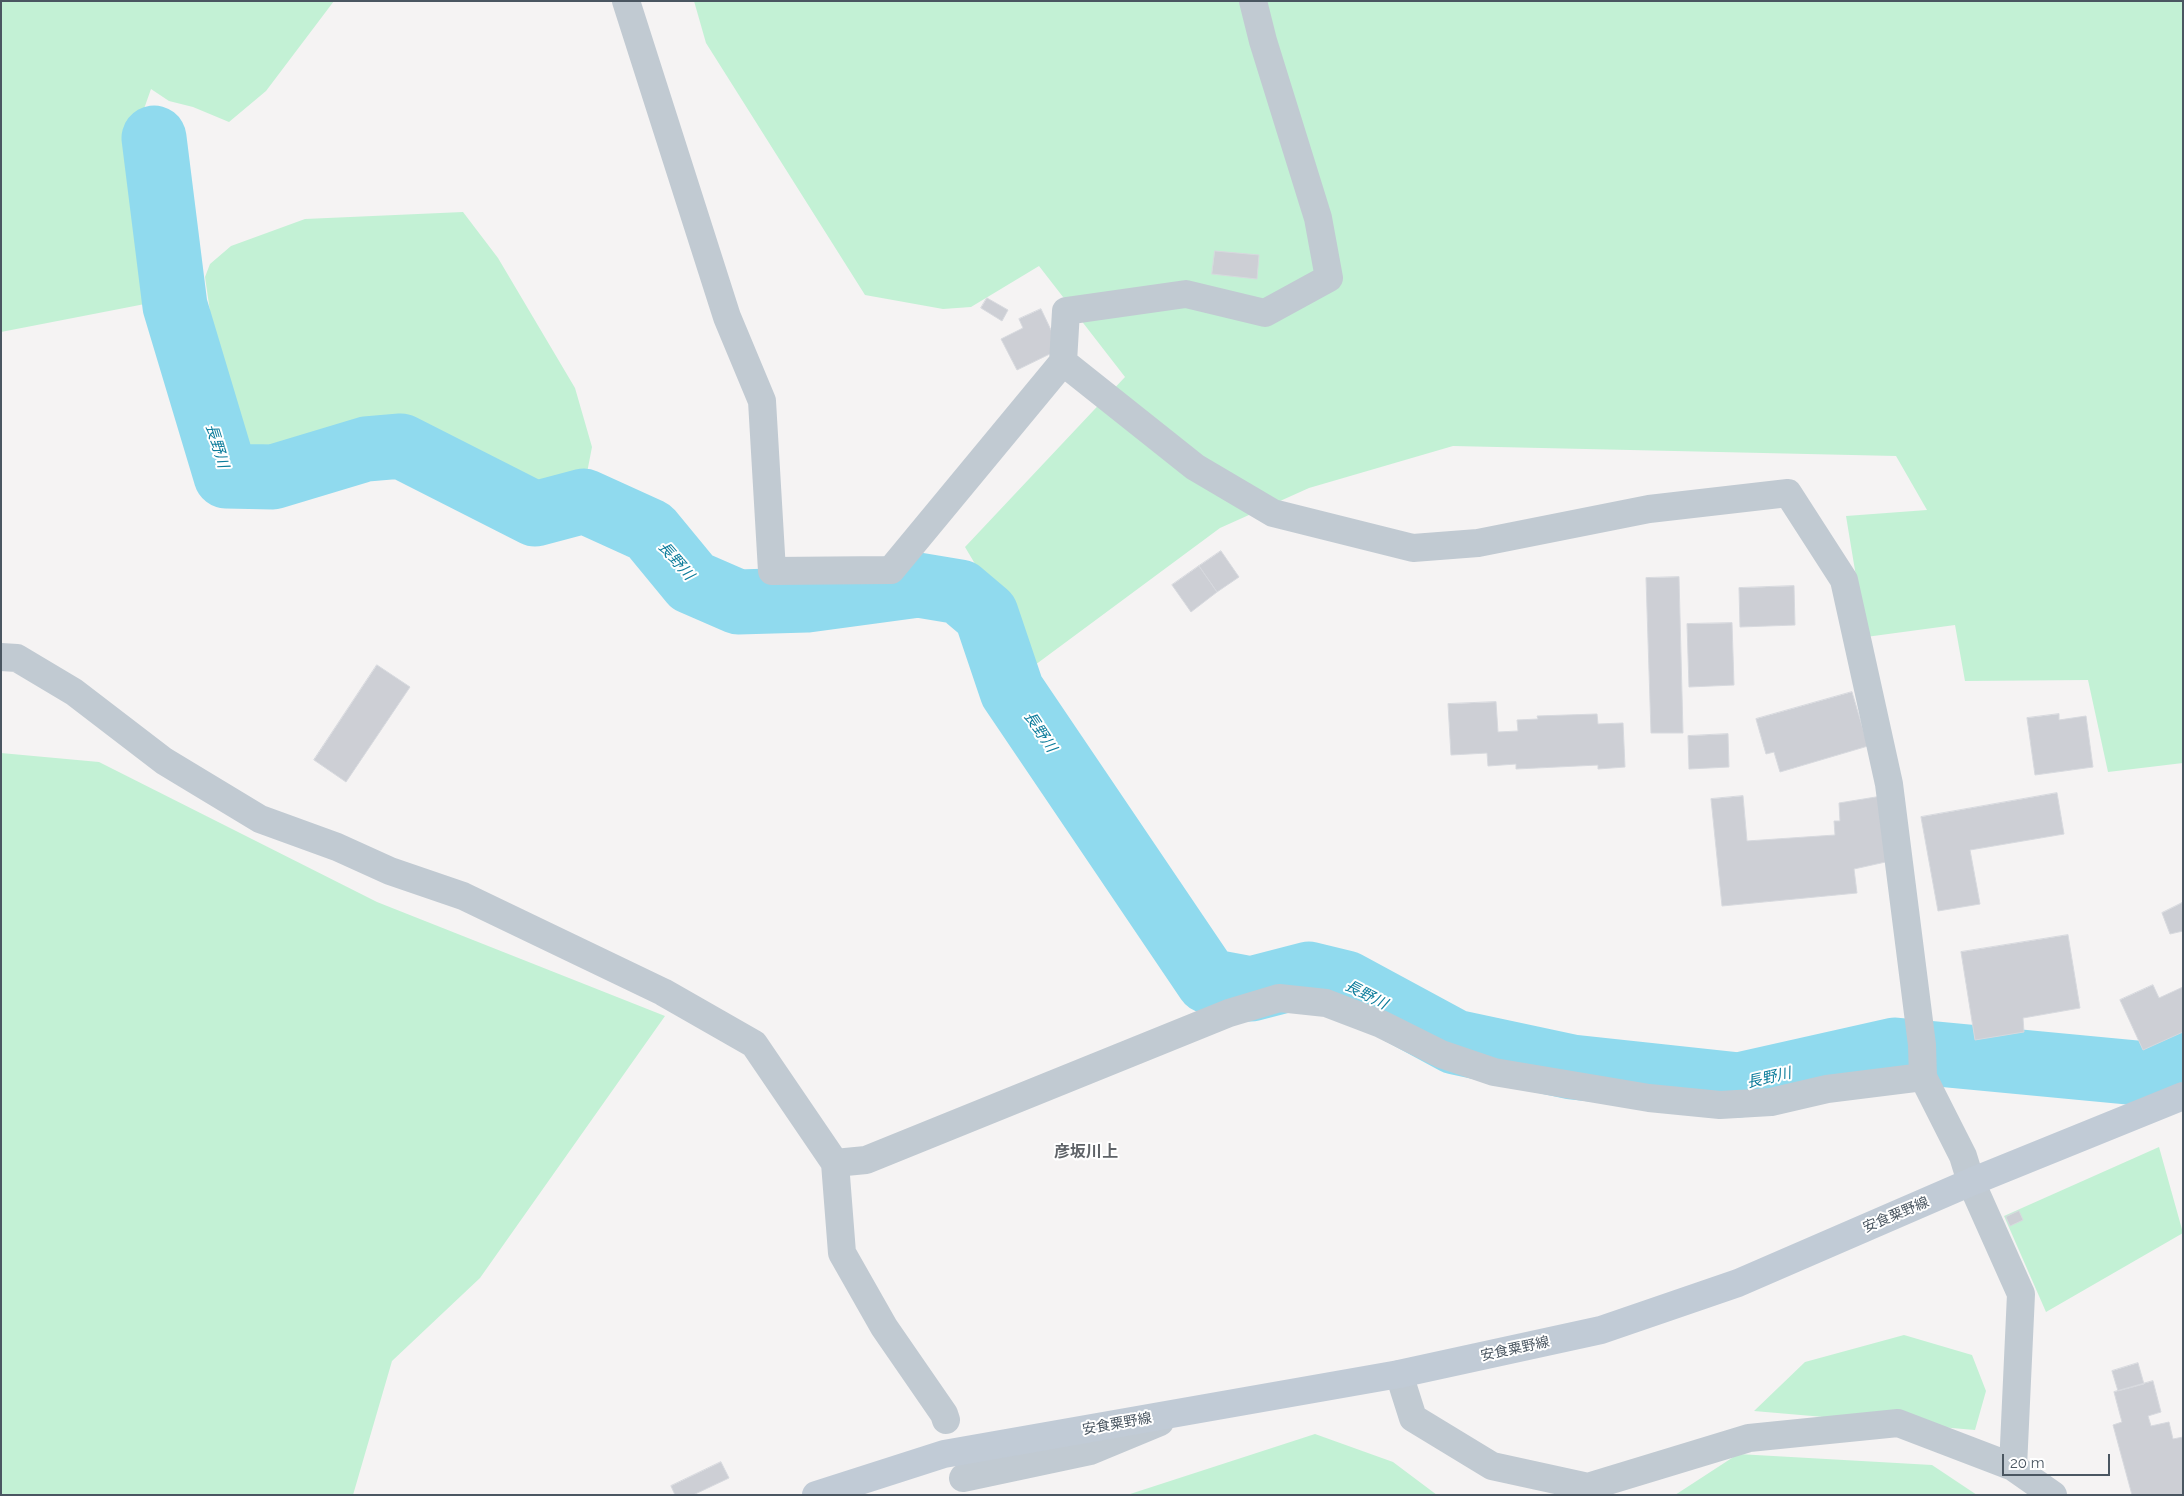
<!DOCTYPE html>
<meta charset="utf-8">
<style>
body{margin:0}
#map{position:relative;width:2184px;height:1496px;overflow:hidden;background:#f5f3f3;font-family:Raleway,sans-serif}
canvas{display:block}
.frame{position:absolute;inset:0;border:2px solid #4a5661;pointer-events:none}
.scale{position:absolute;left:2002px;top:1454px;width:108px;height:22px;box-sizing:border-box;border:2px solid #4a5661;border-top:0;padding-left:6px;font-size:15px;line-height:18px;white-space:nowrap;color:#4a5661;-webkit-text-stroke:4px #fff;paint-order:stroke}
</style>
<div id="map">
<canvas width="2184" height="1496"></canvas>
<div class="frame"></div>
<div class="scale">20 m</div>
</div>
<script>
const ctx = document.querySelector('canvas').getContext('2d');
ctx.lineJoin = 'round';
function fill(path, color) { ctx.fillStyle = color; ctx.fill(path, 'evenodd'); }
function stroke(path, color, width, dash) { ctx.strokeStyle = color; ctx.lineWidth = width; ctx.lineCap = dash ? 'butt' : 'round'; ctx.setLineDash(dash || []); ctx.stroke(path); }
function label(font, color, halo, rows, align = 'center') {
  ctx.font = font + ' Raleway,"Noto Sans JP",sans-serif'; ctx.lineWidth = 4; ctx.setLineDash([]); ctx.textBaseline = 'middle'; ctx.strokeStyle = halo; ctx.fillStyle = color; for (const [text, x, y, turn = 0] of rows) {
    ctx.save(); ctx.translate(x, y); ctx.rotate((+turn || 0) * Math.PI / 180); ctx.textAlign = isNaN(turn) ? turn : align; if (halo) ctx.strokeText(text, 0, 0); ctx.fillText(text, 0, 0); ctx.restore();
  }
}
fill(new Path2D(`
 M1,1h333l-68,90 -37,31 -36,-15 -24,-6 -18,-12 -24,68 11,8 12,38v100l-149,29z
 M694,1h1489v762l-75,9 -20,-92 -123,1 -10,-56 -89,12 -20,-121 81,-6 -31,-54 -443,-10 -144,42 -89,40 -185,137 -70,-118 160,-170 -86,-111 -68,41 -28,2 -78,-14 -159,-252z
 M463,212l35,46 77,130 17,59 -7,36 -41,22 -104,-69 -27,-10 -55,4 -52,22 -40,9 -24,-11 -15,-22 -22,-151 5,-13 21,-18 74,-27z
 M1,753l98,9 278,140 288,114 -185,262 -88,83 -39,134h-352z
 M2159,1147l24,86 -137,79 -42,-96z
 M1904,1335l68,20 14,36 -11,39 -221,-19 51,-49z
 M1315,1434l78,28 44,33h-310z
 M1738,1454l194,11 45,30h-302z`), '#c3f1d5');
stroke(new Path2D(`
 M154,138l21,168 51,170 47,1 93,-28 35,-3 134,68 49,-13 66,30 42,51 46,20 69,-2 111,-15 42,7 26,22 26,77 196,290 43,8 58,-15 37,9 109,59 117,25 167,18 156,-35 253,24 35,-15`), '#90daee', 65);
const building = new Path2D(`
 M1215,251l44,4 -2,24 -45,-5z
 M987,298l21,12 -6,11 -21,-13z
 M1041,309l19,40 -43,21 -16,-31 22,-11 -4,-9z
 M1221,551l18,26 -22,15 -18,-26z
 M1199,566l18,26 -26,20 -19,-27z
 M1679,577l4,156h-32l-5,-155z
 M1794,586l1,39 -55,2 -1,-39z
 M1732,623l2,62 -45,2 -2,-63z
 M377,665l33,22 -64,95 -32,-22z
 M1852,692l16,54 -88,26 -6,-20 -8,2 -10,-35z
 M1496,702l2,30 20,-1 -1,-11 21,-1 -1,-3 60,-2 1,10 25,-1 2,44 -27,2v-4l-82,4v-5l-28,2 -1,-13 -36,2 -3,-51z
 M2059,714v6l27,-4 7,51 -58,8 -8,-57z
 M1728,734l1,33 -40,2 -1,-33z
 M2057,793l7,41 -94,16 10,54 -42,7 -17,-94z
 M1743,796l4,45 88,-6 -1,-14h6l-1,-18 43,-7 8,65 -36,8 3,24 -135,13 -11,-107z
 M2182,903l1,28 -13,3 -8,-21z
 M2068,935l12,73 -57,10 1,14 -49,8 -14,-88z
 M2153,985l6,13 24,-11v45l-40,18 -23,-50z
 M2019,1211l4,9 -13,6 -4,-9z
 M2138,1363l6,21 -26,7 -6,-20z
 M2153,1381l8,31 -13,4 3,10 18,-4 4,17 10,-2v58h-51l-19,-70 9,-3 -8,-30z
 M721,1462l8,16 -36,17h-18l-4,-9z`);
fill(building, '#cdcfd5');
stroke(building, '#d7d9de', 1);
stroke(new Path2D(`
 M626,1l101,316 35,84 10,170 119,-1 172,-208 3,-51 120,-17 79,19 64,-35 -11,-60 -55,-177 -10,-40
 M1063,362l132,105 78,46 140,35 65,-5 171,-34 139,-16 56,87 45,204 33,261 1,32 40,79 8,26 50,112 -8,173 40,28
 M1,657l16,1 57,34 90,69 96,58 77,28 53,24 73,25 200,96 91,52 81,119 7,90 42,74 60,87 2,6
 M835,1163l31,-3 363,-147 50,-15 47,5 55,21 60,30 53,18 155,26 71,7 51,-3 56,-13 96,-12
 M1399,1374l14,44 79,48 96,21 161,-49 149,-15 115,44
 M963,1478l127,-27 70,-29`), '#c1cad2', 28);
stroke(new Path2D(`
 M816,1495l128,-41 455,-80 202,-44 137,-47 233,-101 212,-86`), '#c1cbd6', 28);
label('14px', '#4a5661', '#fff', [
 ["安食粟野線",1896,1215,-23],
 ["安食粟野線",1515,1349,-12],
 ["安食粟野線",1117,1424,-10]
]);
label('italic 15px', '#0c7c9b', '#fff', [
 ["長野川",217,446,73],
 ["長野川",676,561,49],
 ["長野川",1040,732,56],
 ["長野川",1366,995,27],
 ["長野川",1769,1078,-13]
]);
label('bold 16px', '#5f6368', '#fff', [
 ["彦坂川上",1086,1152]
]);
</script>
